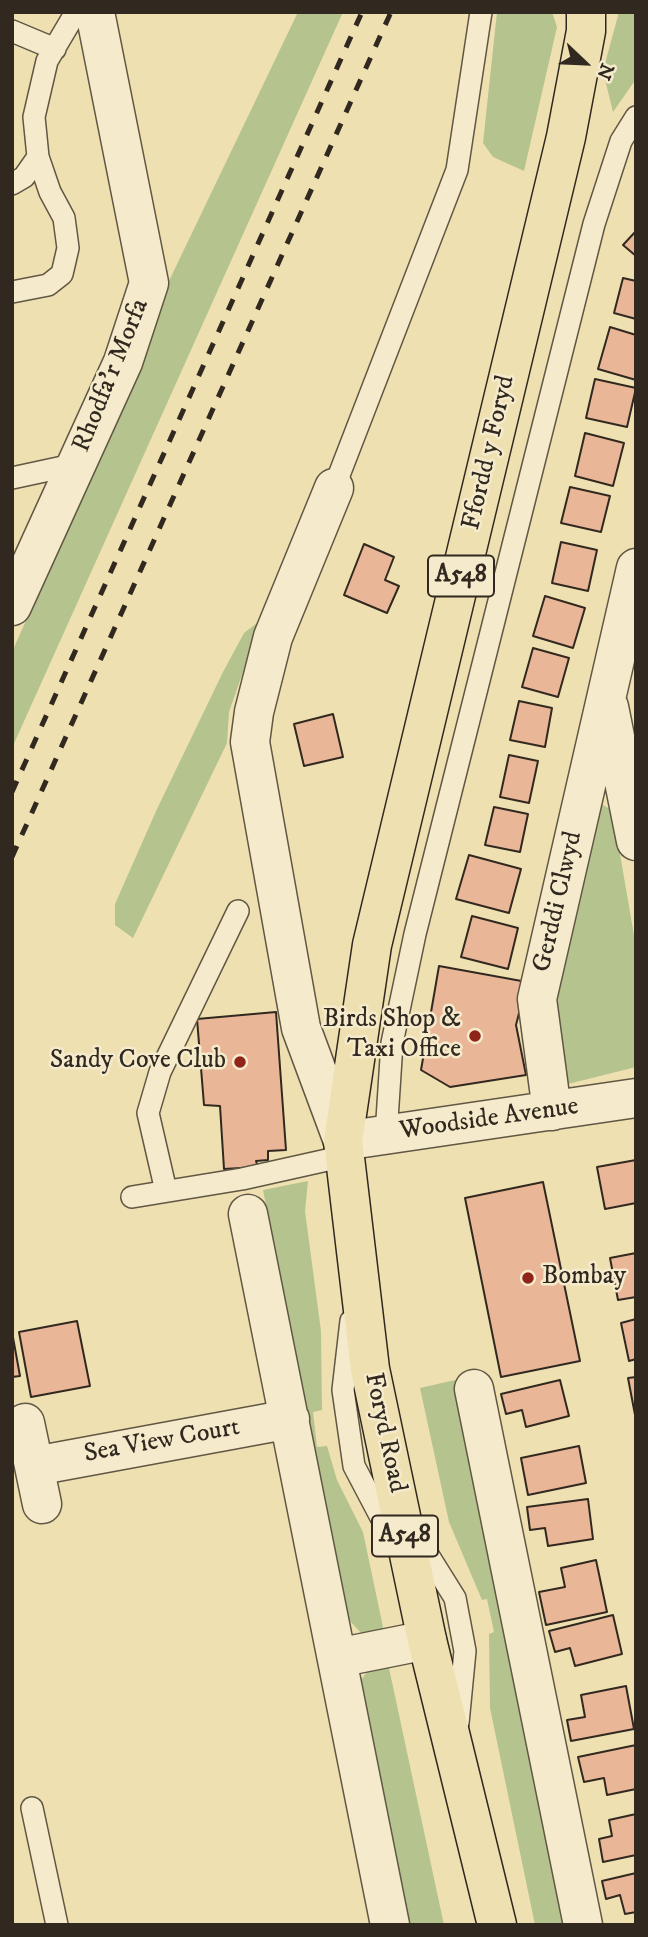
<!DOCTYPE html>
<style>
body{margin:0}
#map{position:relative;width:648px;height:1937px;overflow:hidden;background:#efe0b1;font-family:"IM FELL DW Pica",serif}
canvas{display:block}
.frame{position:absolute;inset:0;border:14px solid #31291f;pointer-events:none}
.north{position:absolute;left:550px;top:28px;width:70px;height:70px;-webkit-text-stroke:5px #f5ebcc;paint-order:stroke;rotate:113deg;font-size:19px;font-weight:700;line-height:28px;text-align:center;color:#31291f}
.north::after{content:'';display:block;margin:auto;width:24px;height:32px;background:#31291f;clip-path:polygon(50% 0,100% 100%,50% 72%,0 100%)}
</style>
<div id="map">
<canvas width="648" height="1937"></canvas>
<div class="frame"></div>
<div class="north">N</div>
</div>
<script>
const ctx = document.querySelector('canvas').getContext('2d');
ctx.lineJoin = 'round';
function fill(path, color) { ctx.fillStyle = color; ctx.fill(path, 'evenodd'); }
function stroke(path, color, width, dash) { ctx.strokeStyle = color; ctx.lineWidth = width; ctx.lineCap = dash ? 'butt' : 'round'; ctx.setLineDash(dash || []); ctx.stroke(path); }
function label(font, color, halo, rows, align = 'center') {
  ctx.font = font + ' "IM FELL DW Pica",serif'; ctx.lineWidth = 5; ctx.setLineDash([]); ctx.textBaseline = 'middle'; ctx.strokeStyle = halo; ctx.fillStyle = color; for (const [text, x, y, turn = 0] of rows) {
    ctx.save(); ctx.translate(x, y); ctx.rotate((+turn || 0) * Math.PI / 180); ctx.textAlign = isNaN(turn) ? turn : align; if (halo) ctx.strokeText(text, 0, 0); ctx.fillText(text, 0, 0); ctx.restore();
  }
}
fill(new Path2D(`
 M298,12h45l-331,736v-96l125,-281 31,-88z
 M497,12h55l5,15 -33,144 -31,-14 -10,-14z
 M619,12h17v67l-23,33 -10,-41z
 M261,620l-32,92 -2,31 -94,195 -18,-13v-21l42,-95 66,-137 21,-39z
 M599,803l11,6 5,16 21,122v120l-68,17 -15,-106z
 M308,1181l-3,30 16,120 1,79 -9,2 4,35 10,-1 10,34 26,52 20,95 -2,10 -17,-1 -16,-17 -85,-429z
 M455,1380l115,543 -1,2h-34l-45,-217 -1,-74 5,-2 -7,-33 -5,1 -33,-78 -29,-134z
 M383,1662l6,6 55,257h-38l-49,-240 11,-14z`), '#b5c38e');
const building = new Path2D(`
 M636,231v25l-13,-11z
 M623,278l13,3v38l-22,-6z
 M610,327l26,8v45l-38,-11z
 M595,379l41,9 -9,39 -41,-9z
 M585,433l39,10 -11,43 -38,-10z
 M570,487l40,9 -9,36 -40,-9z
 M561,542l36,8 -9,41 -36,-8z
 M364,544l30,13 -9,23 14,6 -12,27 -43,-18z
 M545,596l40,12 -12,40 -40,-12z
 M533,648l36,10 -11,39 -36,-10z
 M519,701l33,7 -7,39 -35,-7z
 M333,714l10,43 -39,9 -10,-42z
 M509,755l29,6 -9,42 -29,-6z
 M494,807l34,7 -8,38 -35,-7z
 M469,855l52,14 -12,44 -53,-14z
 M472,916l46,12 -10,41 -47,-12z
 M439,966l88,16 -11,43 10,50 -76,12 -29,-17z
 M276,1012l10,138 -18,1v9l-12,1 2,6 -34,2 -4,-63 -16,-1 -7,-86z
 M636,1160v43l-31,6 -8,-42z
 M543,1182l37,179 -79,16 -36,-179z
 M636,1253v44l-18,3 -8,-42z
 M636,1319v40l-7,2 -8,-38z
 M77,1321l13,65 -59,11 -12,-65z
 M12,1332l8,44 -8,1z
 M636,1377v43l-8,-42z
 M560,1380l9,36 -43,11 -4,-17 -16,4 -5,-20z
 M579,1446l7,37 -58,12 -7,-37z
 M588,1499l5,40 -45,7 -3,-18 -15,2 -3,-23z
 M596,1560l11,52 -61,13 -7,-33 26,-5 -4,-19z
 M613,1615l9,39 -47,12 -5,-18 -15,4 -6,-21z
 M626,1686l8,43 -63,12 -4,-21 18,-3 -4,-22z
 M636,1745v44l-29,6 -3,-17 -20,4 -6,-25z
 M636,1814v41l-33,7 -4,-23 13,-3 -3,-16z
 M636,1873v39l-11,2 -5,-19 -14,4 -4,-18z`);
fill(building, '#eab698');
stroke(building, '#31291f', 2);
const lane = new Path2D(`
 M12,31l43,18
 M12,184l12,-7 14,-20
 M12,292l36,-7 14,-11 6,-26 -4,-30 -14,-26 -12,-35 -4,-40 13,-56 29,-49
 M12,478l65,-14
 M334,488l123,-318 24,-158
 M386,1135l6,-92 23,-109 179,-710 27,-83 15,-24
 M166,1191l-18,-78 12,-41 78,-161
 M132,1197l110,-18 103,-23
 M351,1321l-8,69 11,76 41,78
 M415,1534l40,64 10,53 -7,72
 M32,1808l25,117`);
const street = new Path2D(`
 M334,488l-61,149 -19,75 -4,30 51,286 42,113 293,-43
 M12,606l111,-244 26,-79 -54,-271
 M609,707l27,134
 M552,1111l-15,-112 99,-431
 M248,1214l142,711
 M474,1389l109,536
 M25,1423l17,81
 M35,1466l255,-47
 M337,1658l90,-18`);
const primary = new Path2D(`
 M497,1925l-70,-285 -57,-271 -27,-228 29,-196 194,-808 20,-106v-19`);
stroke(lane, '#605744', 24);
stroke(street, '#605744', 41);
stroke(primary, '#31291f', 41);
stroke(lane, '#f5ebcc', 21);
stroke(street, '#f5ebcc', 38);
stroke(primary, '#efe0b1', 38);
stroke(new Path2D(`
 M12,792l350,-780
 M12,857l379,-845`), '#31291f', 5, [12, 12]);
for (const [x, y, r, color] of [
 [475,1036,7,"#8f2418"],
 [240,1062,7,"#8f2418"],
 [528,1278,7,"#8f2418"]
]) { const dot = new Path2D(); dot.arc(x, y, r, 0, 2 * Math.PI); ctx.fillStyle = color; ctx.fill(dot); stroke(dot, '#f5ebcc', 2.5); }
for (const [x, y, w] of [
 [461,576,66],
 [405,1536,66]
]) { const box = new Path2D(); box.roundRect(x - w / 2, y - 20.5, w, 41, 5); ctx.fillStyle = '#f5ebcc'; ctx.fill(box); stroke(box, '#31291f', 2); }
label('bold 24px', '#31291f', null, [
 ["A548",461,576],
 ["A548",405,1536]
]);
label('26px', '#31291f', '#f5ebcc', [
 ["Rhodfa'r Morfa",112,376,-68],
 ["Ffordd y Foryd",490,453,-77],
 ["Gerddi Clwyd",559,902,-77],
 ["Woodside Avenue",489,1120,-8],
 ["Foryd Road",384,1433,78],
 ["Sea View Court",162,1442,-10]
]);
label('26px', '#31291f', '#f5ebcc', [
 ["Birds Shop &",461,1021],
 ["Taxi Office",461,1051],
 ["Sandy Cove Club",226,1062],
 ["Bombay",542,1278,"left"]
], 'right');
</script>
